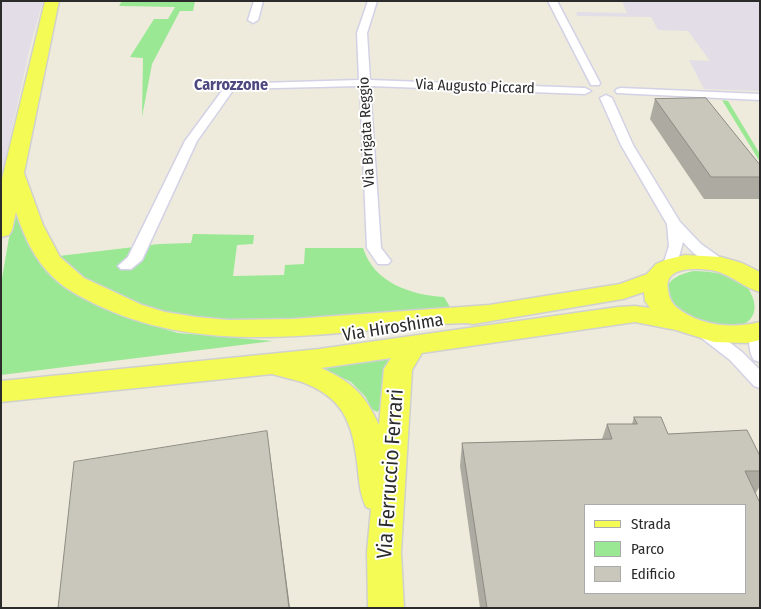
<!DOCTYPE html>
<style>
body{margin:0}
#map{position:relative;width:761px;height:609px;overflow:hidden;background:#eeebdc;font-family:"Fira Sans Condensed",sans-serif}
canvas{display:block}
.frame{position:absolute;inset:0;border:2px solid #2b2b2b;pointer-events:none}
.legend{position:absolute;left:584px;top:504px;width:162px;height:90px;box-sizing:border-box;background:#fff;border:1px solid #aaa;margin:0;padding:6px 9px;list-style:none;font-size:15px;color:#2b2b2b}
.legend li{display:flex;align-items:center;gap:10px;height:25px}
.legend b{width:25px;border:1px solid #aaa}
</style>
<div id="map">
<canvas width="761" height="609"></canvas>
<div class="frame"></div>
<ul class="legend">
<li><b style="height:6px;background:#f3fb54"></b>Strada</li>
<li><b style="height:14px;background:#9ae894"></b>Parco</li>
<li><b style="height:14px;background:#c9c7bb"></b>Edificio</li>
</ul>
</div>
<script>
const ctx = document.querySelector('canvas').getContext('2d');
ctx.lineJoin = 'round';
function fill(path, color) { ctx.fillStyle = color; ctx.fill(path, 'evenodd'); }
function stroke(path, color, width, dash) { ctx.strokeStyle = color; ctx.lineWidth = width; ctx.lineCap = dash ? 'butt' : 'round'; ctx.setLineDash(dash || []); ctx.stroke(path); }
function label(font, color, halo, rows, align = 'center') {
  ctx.font = font + ' "Fira Sans Condensed",sans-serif'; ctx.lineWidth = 4; ctx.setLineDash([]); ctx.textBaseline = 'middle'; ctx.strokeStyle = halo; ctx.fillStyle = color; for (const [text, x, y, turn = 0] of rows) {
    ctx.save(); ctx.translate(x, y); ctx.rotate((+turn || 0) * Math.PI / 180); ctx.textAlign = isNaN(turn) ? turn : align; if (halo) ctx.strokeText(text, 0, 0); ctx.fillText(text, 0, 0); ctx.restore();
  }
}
fill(new Path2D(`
 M1,1h42l-13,46 -29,132z
 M622,1h138v90l-56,-2 -15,-29 21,1 -22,-30 -30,-1 -7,-13 -74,-1 -1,-4 51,1z`), '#e2dde6');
fill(new Path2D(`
 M122,1h73l-2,10h-13l-28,53 -10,53 1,-59 -13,-1 24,-38h14l7,-12 -56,-1z
 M722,100l6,1 32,53v8z
 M15,203l80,100 30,14 53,16 95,8 -272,34v-91z
 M193,234l61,1 -1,9 -16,1 -4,31 51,-1 1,-10 19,-1 1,-16h58c11,35 48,47 81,49l6,10 -97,11 -142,4 -69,-14 -71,-37 -12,-15 100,-12 32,-1z
 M693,271c20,0 39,3 54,16 14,19 9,40 -18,40 -34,0 -97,-42 -36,-56z
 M401,351c-18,19 -19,33 -21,58l-3,3 -5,-3 -7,-13 -14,-14 -37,-18z`), '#9ae894');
const minor = new Path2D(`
 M254,1h9l-5,19 -5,3 -5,-3z
 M368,1h9l-10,32 3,47 215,8 6,3 -6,3 -215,-8 11,162 10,13 -3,3h-10l-11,-16 -7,-162 -126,3 -37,52 -55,119 -11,9h-10l-3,-3 10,-9 57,-116 42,-57 132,-4 -2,-47z
 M548,1h9l43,82 -1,2h-8l-1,-2z
 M621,88l139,6v6l-143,-7 -2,-2 2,-2z
 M606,95l6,3 21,47 47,77 21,22 24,17 3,3 -3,3c-14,4 -33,-15 -42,-25l-7,26h-10l-3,-3 6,-19 -2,-22 -46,-79 -21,-47z
 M705,326l6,2 31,24 18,18v18l-6,-2 -24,-26 -31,-24 -2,-4 2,-4z
 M758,326l2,1v35l-6,-2c-5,-7 -7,-25 -2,-32z`);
const primary = new Path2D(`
 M45,1h14l-35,172 19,52 17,32 24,21 58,27 23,7 31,5 32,3 66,-1 195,-14 131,-21 27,-10 9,-10 9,-4 20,-5 36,2 21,6 18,9v20c-18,-5 -30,-19 -49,-22 -15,-2 -48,-4 -43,20 1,7 3,12 8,17 23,19 56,22 84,15v18l-13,3 -33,-1 -38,-12 -41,-8 -213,31 -10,17 -11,182 3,56h-36l-1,-56 4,-43 -5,-2c-7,-14 -7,-30 -9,-45 -5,-41 -15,-65 -55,-80 -10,-3 -20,-5 -30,-8l-271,28v-21l318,-32 299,-42 17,-1 15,2 -5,-7 -1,-9 -21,7 -150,25 -7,-1 -26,1c-113,8 -229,32 -336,-16 -17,-8 -37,-17 -51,-31 -19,-18 -29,-41 -37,-65l-4,18 -3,5 -8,2v-54zM391,358l-7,11 -5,56c-14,-31 -27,-43 -58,-57z`);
stroke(minor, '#d3d1e5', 3);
stroke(primary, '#d0d0d0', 3);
fill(minor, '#fff');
fill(primary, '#f3fb54');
fill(new Path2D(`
 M655,99l105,66v34h-56l-54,-80z
 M634,417l34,17 92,22v30l-5,8 5,114h-280l-20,-142 2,-23 140,-4 5,-15h25z`), '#adaba1');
fill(new Path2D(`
 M267,431l3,23 20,154h-1z`), '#8d8b83');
const building = new Path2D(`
 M706,98l54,67v12h-49l-56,-78z
 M634,417h27l7,17 79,-4 13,26v15h-15l15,32v105h-273l-25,-165 150,-4 -5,-15h30zM585,505h160v88h-160z
 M267,431l22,177h-231l16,-146z`);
fill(building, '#c9c7bb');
stroke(building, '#8d8b83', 1);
label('15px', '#2b2b2b', '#fff', [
 ["Via Augusto Piccard",475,87,2],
 ["Via Brigata Reggio",367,132,-93]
]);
label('bold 16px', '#4d487f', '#fff', [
 ["Carrozzone",231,86]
]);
label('18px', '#2b2b2b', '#fff', [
 ["Via Hiroshima",393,328,-9]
]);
label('21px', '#2b2b2b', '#fff', [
 ["Via Ferruccio Ferrari",391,474,-86]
]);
</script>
